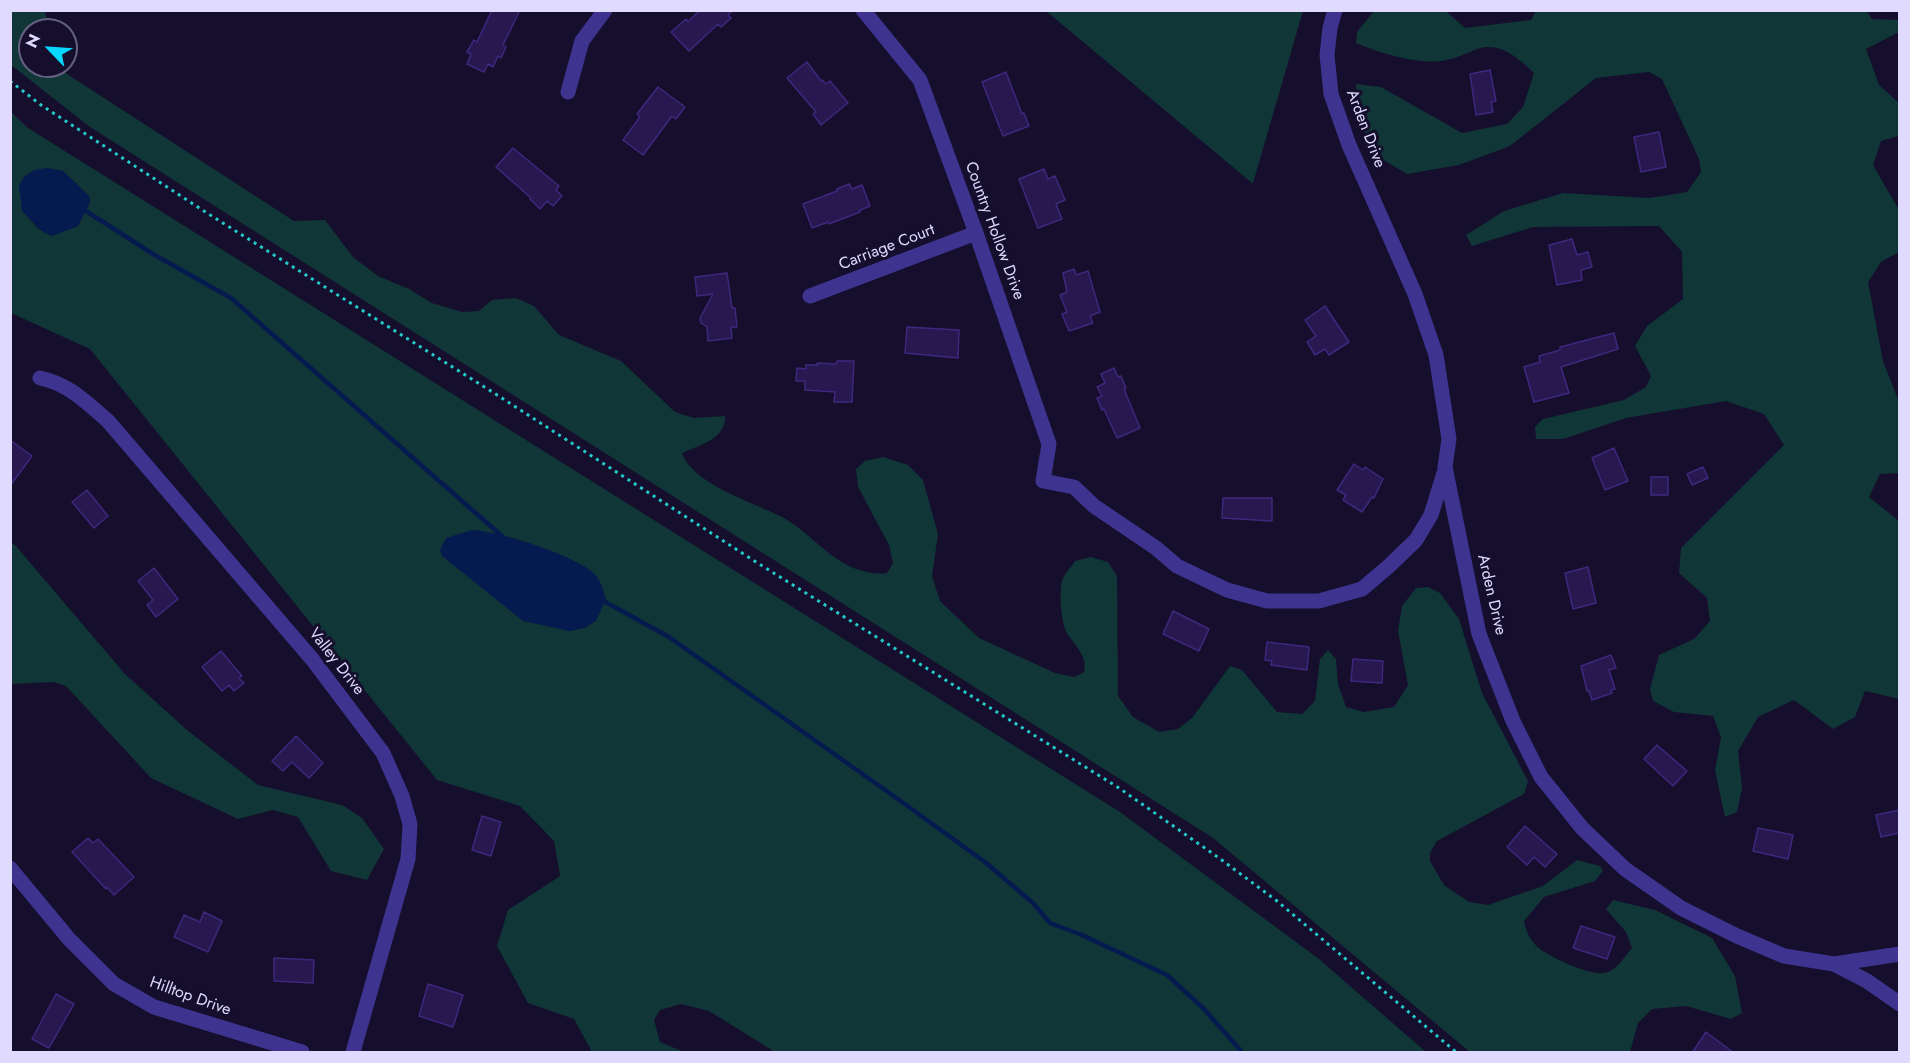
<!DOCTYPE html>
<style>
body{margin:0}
#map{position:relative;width:1910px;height:1063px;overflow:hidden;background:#150e2d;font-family:Jost,sans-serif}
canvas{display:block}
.frame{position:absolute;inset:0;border:12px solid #e0daff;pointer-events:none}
.north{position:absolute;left:18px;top:18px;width:60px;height:60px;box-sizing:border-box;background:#150e2d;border:2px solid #666081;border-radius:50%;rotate:295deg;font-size:16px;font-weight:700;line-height:24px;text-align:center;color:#e0daff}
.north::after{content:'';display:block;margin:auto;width:21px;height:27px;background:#06d7ff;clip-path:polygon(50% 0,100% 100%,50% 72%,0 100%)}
</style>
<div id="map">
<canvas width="1910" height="1063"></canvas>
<div class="frame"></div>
<div class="north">N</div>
</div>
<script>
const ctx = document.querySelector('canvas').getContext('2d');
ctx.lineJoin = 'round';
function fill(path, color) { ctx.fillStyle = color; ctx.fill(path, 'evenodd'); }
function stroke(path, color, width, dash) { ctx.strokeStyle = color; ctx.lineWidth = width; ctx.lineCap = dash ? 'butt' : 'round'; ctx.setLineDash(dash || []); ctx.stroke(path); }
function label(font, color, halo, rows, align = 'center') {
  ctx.font = font + ' Jost,sans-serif'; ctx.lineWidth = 6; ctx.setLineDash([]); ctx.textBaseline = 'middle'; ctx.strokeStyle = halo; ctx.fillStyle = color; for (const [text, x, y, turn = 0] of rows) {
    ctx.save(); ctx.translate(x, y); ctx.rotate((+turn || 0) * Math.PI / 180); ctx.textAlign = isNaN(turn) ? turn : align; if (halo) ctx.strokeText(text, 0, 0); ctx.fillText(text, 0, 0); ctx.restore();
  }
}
fill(new Path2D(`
 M44,10l7,20h-21v36h31l6,8 227,147 31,-1 28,37 25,19 31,13 23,14 30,9 17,-1 13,-11 24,-2 18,8 25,29 62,26 54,51 19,6 31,-2c1,23 -25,29 -43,37 11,32 74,50 102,65 23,13 40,35 63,47 12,6 27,10 40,8l6,-10 -4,-18 -31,-58 -2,-18 9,-8 18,-4 25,8 15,15 15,54 -6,42 8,25 39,37 76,35 19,4 10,-5c4,-16 -9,-26 -17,-39 -6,-10 -8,-40 -5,-52 2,-7 9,-14 13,-20l16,-4 17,5 9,14 1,120 15,21 26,15 19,-3 14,-11 38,-52 12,4 35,42 25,2 13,-13 5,-42 8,-9 8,9 2,25 8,23 18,5 30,-5 14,-22 -10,-54 4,-25 14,-18 12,-1 12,6 19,26 23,74 46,88 -4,13 -87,47 -7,12v8l14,24 25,17 19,3 55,-19 34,-26 23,6 3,5 -8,10 -51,16 -20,24c2,11 7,21 16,28 12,9 50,27 65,24 12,-3 19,-16 27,-25l-6,-16 -20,-23 7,-9 42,10 57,28 23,38 7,37 -11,6 -45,-13 -34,3 -14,14 -8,29h-160l-257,-214 -1123,-711 -79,-62v-54z
 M1046,11h257l-50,172h-1z
 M1536,11l330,-1 6,9 27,1v12l-33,17 13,36 20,18v33l-18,5 -8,24 26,45v42l-18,10 -13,20 15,79 16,41v71l-19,1 -11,23 30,24v178l-34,-8 -10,26 -22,12 -39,-29 -36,17 -20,34 4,37 -5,24 -12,5 -10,-47 6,-33 -8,-21 -39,-4 -21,-11 -3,-12 9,-34 35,-16 16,-18 -3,-23 -28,-25 2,-25 103,-103 -20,-31 -38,-13 -100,17 -63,21h-27l-1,-12 8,-8 81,-19 22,-13 5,-11 -16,-30 12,-20 36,-27 -1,-47 -23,-26 -126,1 -61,19 -6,-11 38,-24 59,-18 87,5 37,-6 14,-20 -2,-13 -37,-80 -13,-7 -53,6 -86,68 -51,19 -52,9 -32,-19 -15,-34 -4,-37 25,3 81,46 45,-9 16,-17 11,-34c-16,-15 -34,-32 -57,-24 -10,4 -20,9 -31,11 -24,6 -67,-7 -90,-17l1,-11 17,-21h69l4,1 18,16 66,-8z
 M10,111l18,17 1092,684 199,147 107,93h-470l-23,-1 -1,1h-157l-66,-41 -28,-7 -21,6 -6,10 6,22 24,10h-92l-18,-33 -46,-16 -31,-57 11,-36 52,-34 -6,-35 -34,-35 -83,-26 -347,-431 -79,-36zM46,168l17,3 26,25 1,6 -12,24c-36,13 -31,11 -56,-15z
 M11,543l4,2 110,129 62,56 71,55 84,20 20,13 22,31 -17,31 -36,-9 -33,-54 -25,-7 -35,9 -87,-41 -85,-92 -12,-4 -43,2z`), '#103637');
fill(new Path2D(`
 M46,168l17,3 26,25 1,6 -12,24 -26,10 -9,-4 -21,-21 -3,-26 6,-9 9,-6z
 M472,530c29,2 96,23 119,41 9,6 12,18 15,28l-10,22 -11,7 -16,3 -46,-10 -81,-65 -2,-6 6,-12z`), '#051b4f');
stroke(new Path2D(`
 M86,211l67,43 78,44 272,239
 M600,599l69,38 226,160 90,65 48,41 17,20 32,12 85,40 37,34 38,43`), '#051b4f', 4.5);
const building = new Path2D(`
 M492,10h28l-17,35 3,2 -5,11 -3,-2 -5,11 -5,-3 -4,8 -17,-8 4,-10 -4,-2 7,-12 3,2z
 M700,10h33l-5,5 3,3 -10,9 -3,-3 -29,27 -18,-19 15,-13 2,3z
 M807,62l14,19 1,-1 4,4 4,-3 18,22 -27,22 -8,-11 3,-2 -29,-34z
 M1490,70l6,31 -5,1 2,10 -17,3 -6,-41z
 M1006,72l16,42 2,-1 5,13 -26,10 -21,-54z
 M658,87l27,20 -9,12 -4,-3 -29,39 -20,-15 17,-23 -3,-3z
 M1659,132l7,35 -25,5 -7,-35z
 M513,148l46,38 -3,4 6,6 -9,10 -6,-5 -7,8 -10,-10 1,-1 -35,-31z
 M1044,169l4,10 7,-3 10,24 -9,4 6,15 -24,9 -19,-49z
 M849,184l3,5 10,-4 8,21 -10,4v2l-31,12 -1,-2 -16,6 -9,-24 34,-13v-2z
 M1572,239l5,16 11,-3 4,15 -11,3 1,10 -25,5 -8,-40z
 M1074,269l2,6 12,-4 12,41 -10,4 3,7 -24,8 -7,-17 5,-2 -7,-17 7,-3 -4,-19z
 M727,273l5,35h3l2,19h-6l1,11 -24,3 -1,-14 -6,-4 -1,-5 13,-24 -16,2 -2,-19z
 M1325,306l24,36 -20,13 -4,-6 -10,6 -8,-13 9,-6 -11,-16z
 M907,327l52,3 -1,28 -53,-5z
 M1614,333l4,16 -57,18 8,26 -35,9 -10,-35 16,-5 -1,-6 21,-6v-3z
 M837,361h17l-2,41h-18l1,-10 -30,-2v-9h-9l1,-13 9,1v-4h12l-1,-2 19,1z
 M1114,368l4,9 3,-1 5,12 -2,1 16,39 -23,10 -13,-29 -2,1 -5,-12 5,-2 -5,-9 8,-4 -4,-9z
 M10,440l22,16 -22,30z
 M1614,448l14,33 -23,9 -13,-32z
 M1354,464l9,6 2,-3 18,12 -9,19 -2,-1 -10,15 -19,-12 3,-5 -9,-5z
 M1703,467l5,11 -16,7 -5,-11z
 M1651,477h17v18h-17z
 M87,490l21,26 -14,12 -22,-26z
 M1223,498h49v23l-50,-3z
 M1588,567l8,36 -23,6 -8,-36z
 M154,568l24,31 -22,18 -9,-12 6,-5 -15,-19z
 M1173,611l36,18 -10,22 -36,-17z
 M1267,642l42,5 -2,23 -36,-5 1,-4 -7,-1z
 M221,651l21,25 -3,2 5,5 -10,8 -5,-6 -7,6 -20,-24z
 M1611,655l5,13 -7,2 6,19 -4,1 1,3 -20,7 -3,-9h-2l-6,-25z
 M1353,659l30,2 -1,22 -31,-2z
 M296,736l27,27 -14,15 -17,-16 -9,9 -11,-10z
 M1657,745l30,26 -14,15 -29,-27z
 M1899,810v23l-18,4 -5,-22z
 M482,816l19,6 -10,34 -19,-6z
 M1525,826l32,28 -12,13 -11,-10 -7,8 -20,-18z
 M1758,828l35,7 -5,24 -35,-8z
 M88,838l5,5 5,-4 36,38 -20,18 -7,-8 -1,2 -34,-37z
 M204,912l18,9 -14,31 -34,-15 10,-22 16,7z
 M1581,926l34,11 -8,22 -34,-11z
 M274,958l40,2 -1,23 -39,-2z
 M428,984l35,11 -10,32 -34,-11z
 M56,994l18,10 -25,44 -17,-9z
 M1706,1032l28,21h-42z`);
fill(building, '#271850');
stroke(building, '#3e287e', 1.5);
stroke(new Path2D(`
 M10,81l31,24 166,108 287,180 262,169 363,226 100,70 58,43 179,151`), '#23caca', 3, [3, 4.5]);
stroke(new Path2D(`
 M863,10l57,70 56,153 73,211 -6,37 31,6 20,19 62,42 21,18 50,24 40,11h52l43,-12 27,-23 27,-26 15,-25 13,-42
 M1335,10l-5,18 -3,27 4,39 18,51 66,149 21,61 13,84 -4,28 34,167 34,87 28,56 41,51 43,41 56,39 56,28 47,20 50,8 66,-10
 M568,92l14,-51 23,-31
 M810,296l166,-63
 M40,378c29,6 46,24 68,43l204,238 71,94 19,43 8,28 -2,35 -55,193
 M10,868l59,71 45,45 40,23 148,45
 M1834,964l33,17 33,23`), '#3e3490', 15);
label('16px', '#e0daff', '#150e2d', [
 ["Arden Drive",1365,129,69],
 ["Country Hollow Drive",994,231,70],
 ["Carriage Court",887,248,-21],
 ["Arden Drive",1491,595,77],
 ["Valley Drive",336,662,52],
 ["Hilltop Drive",190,997,20]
]);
</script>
